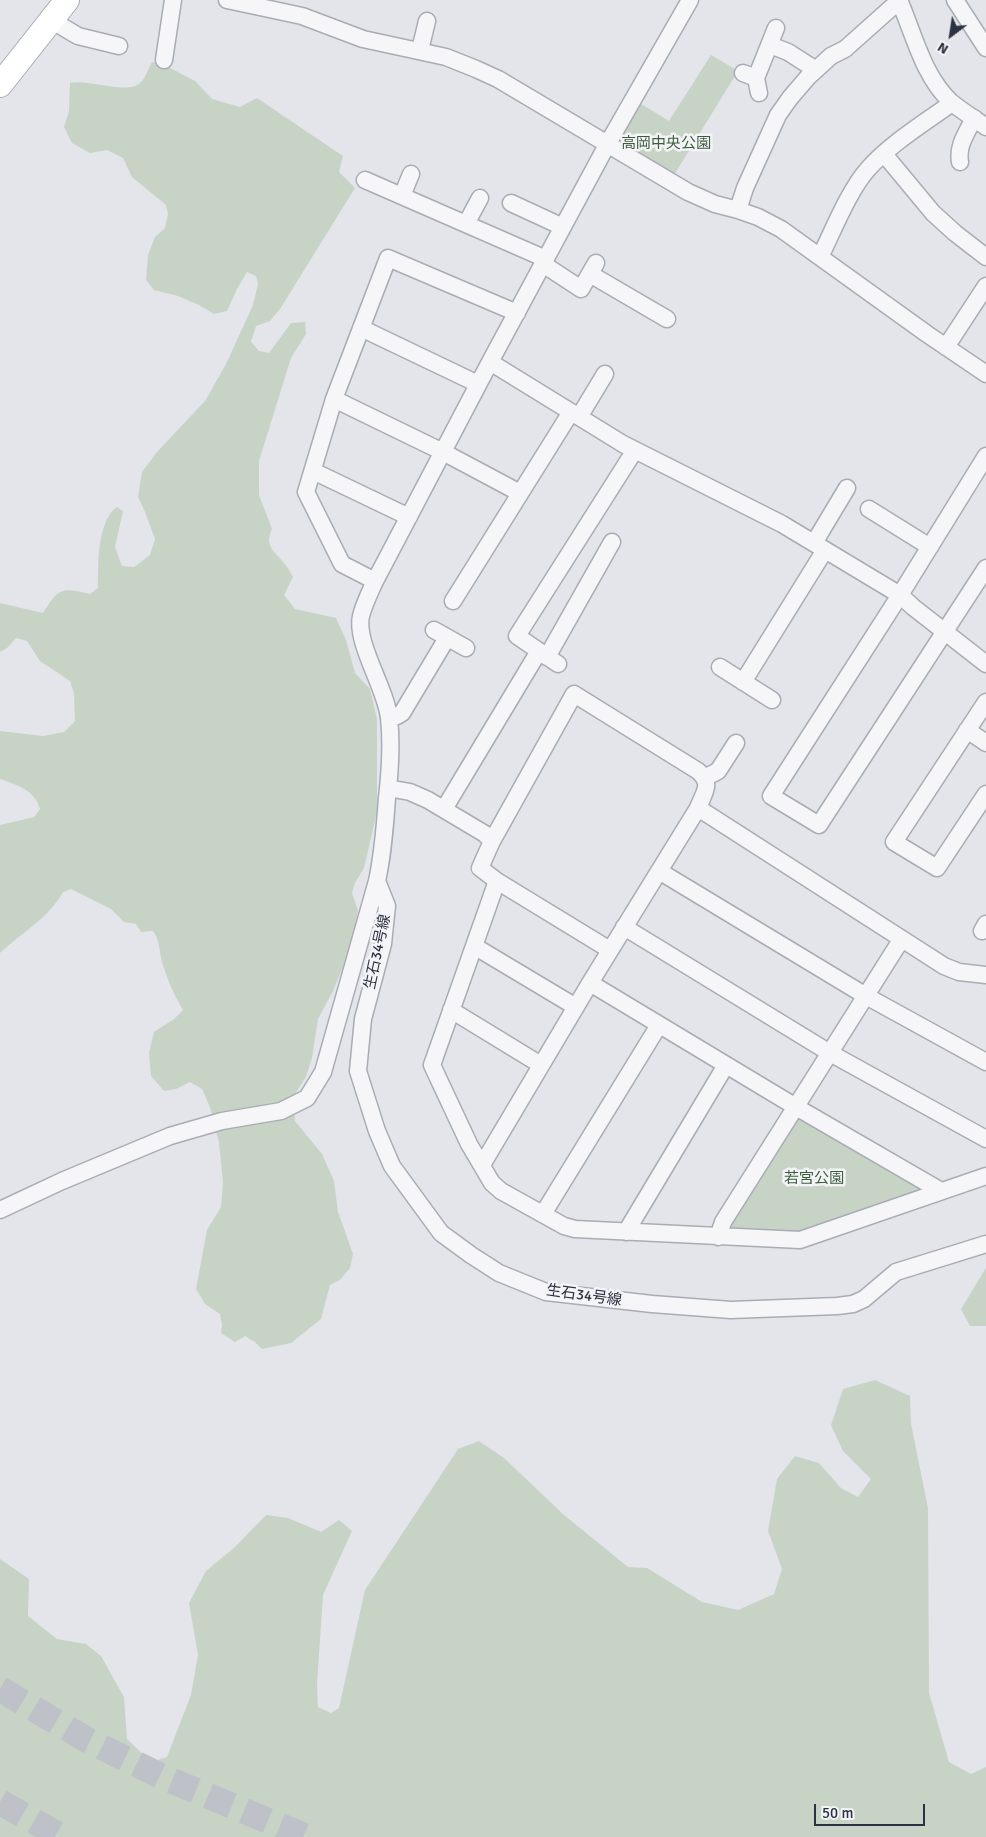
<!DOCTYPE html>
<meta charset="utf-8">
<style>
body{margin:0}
#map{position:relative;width:986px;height:1837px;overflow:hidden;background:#e3e5ea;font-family:Signika,sans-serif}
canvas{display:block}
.north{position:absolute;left:926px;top:10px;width:50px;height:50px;-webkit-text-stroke:4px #f3f4f8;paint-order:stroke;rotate:211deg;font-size:14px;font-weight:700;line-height:20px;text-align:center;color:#2c3241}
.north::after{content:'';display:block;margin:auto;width:18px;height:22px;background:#2c3241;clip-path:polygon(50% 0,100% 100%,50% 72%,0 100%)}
.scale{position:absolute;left:814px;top:1804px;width:111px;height:22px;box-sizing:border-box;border:2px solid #2c3241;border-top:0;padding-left:6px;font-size:15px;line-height:18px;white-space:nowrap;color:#2c3241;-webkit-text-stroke:4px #f3f4f8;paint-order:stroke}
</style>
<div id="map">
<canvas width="986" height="1837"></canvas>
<div class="north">N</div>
<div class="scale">50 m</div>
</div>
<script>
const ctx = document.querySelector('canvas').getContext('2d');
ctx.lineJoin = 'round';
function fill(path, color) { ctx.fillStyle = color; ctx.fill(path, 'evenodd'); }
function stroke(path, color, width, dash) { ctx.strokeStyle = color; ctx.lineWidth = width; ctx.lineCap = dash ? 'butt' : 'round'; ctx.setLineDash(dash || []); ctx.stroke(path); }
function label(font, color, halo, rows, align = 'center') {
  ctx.font = font + ' Signika,"Noto Sans JP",sans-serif'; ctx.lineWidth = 5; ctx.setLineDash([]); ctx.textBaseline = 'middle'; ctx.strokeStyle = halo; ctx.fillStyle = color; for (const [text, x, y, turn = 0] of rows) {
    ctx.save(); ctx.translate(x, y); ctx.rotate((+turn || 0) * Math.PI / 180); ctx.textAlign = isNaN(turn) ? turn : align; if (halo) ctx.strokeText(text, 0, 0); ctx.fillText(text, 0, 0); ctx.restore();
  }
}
fill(new Path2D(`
 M711,55l27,16 -64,104 -57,-34 21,-39 31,19z
 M152,62l18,6 25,13 17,18 28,8 17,-9 86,58 -4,16 16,16 -75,121 -10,12 -14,5 -5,16 8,9 10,2 22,-30 14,-1 1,12 -15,24 -32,103v34l13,34c-8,17 2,22 12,34 4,4 6,9 9,14l-9,18 11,14 41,9 10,22 9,33 15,16 7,30v93l-13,56 -9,15 -3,10 6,17 -6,35 -19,46 -15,28 -6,39 -6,19 -13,20 2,24 27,33 12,27 4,31 15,42 -3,14 -10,12 -10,5 -9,34 -30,24 -29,6 -7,-7 -10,-6 -10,6 -14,-9 1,-8 -2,-11 -15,-10 -9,-15 11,-59 14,-23 2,-25 -4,-39 -9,-36 -8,-18 -12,-7 -14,7 -12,2 -13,-15 -2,-23 5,-21 20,-13 9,-9c-10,-17 -17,-33 -22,-52 -2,-11 -2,-18 -8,-27l-12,1 -5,-8 -12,-2 -13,-13 -40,-20 -8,3c-15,27 -41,40 -63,61v-128l34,-8 6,-8c-5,-19 -23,-24 -40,-30v-48l43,5 21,-4 11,-11 -1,-27 -4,-13 -30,-20 -13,-20 -11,-3 -9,10 -7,4v-49l43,10c16,-25 18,-26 47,-19l8,-6c0,-23 -1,-67 19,-81l6,4 -8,36 7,19 12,1 16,-12 5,-16 -10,-27 -7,-15 4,-25 15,-20 48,-51 21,-37 27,-59 5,-21 -2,-8 -9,-4 -10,17 -10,22 -13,3 -15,-9 -21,-9 -24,-6 -8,-10 2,-25 7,-18 10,-9 3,-14 -2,-9 -34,-28 -9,-19 -16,-8 -17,3 -18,-10 -8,-16 5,-16 1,-28c18,-4 58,12 70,0 5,-4 8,-14 12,-21z
 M799,1112l133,78 -137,45 -62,-4 -3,-10z
 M986,1268v58h-16l-9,-17z
 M875,1380l35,16 1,28 17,84 1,185 20,69 22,12 15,-7v70h-986v-278l29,20 -1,37 29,23 29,5 15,12 23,41 3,42 24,23 16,-5 24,-62 7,-40 -9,-52 17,-32 29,-24 31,-32 22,3 33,14 18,-12 13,11 -29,64 -6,89 1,23 13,6 8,-5 26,-118 93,-141 21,-8 25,17 60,57 64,52 19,1 55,34 36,8 36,-16 8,-25 -14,-38 9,-52 18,-23 24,7 22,25 17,9 13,-18 -28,-28 -12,-26 12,-36z`), '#c7d4c5');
stroke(new Path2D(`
 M0,1689l89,52 74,36 144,60
 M0,1802l62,35`), '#bec1c8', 26, [26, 13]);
const minor = new Path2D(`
 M227,0l75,16 61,23 83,18 30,12 22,10 190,113 27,12 23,6 20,7 23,12 146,105 59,40
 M899,0c15,34 24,76 52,102 11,9 24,17 35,25
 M955,0l31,48
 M51,20l27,16 41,10
 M770,45l18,7 28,18
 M420,50l7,-29
 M164,60l9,-60
 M743,73l13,5 3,15
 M756,78l20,-50
 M884,154l49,59 22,20 31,24
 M960,162c-3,-17 7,-29 14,-44
 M365,180l181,79
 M402,196l9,-22
 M511,203l52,24
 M738,210l7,-22 33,-73 12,-17 18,-21 23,-21 14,-7 55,-49
 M466,224l14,-26
 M820,257c13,-26 29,-67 48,-88 22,-25 56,-46 84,-66
 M543,264l38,25 15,-26
 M590,274l77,45
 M361,328l117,56
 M946,347l40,-61
 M490,362l133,82 159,80 118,71 13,12 73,57
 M334,399l109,53 77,41
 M579,417l26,-43
 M986,456l-86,139 -129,201 48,29 167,-257
 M313,471l96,46
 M869,509l61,38
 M814,543l33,-55
 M375,581l-33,-17 -36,-72 28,-93 54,-141 129,55
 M453,601l118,-189
 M434,630l32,18
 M547,657l65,-115
 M558,664l-41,-28 118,-186
 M720,667l52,33
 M743,682l82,-132
 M986,702l-92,140 43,26 49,-74
 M389,717l8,-1 5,-3 45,-75
 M967,730l19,13
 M706,777l12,-6 18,-28
 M388,788l22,4 18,8 57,34 7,7
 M444,809l95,-158
 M659,871l207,125 120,66
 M377,881l10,25 -2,18 -2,20 -20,75 -5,52 19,60 15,35 49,67 30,22 28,18 47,19 106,12 79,6 106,-4 16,-2 11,-5 32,-27 90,-28
 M497,881l113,69
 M624,927l206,126 156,86
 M982,931l4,-7
 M474,946l102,61
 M986,975l-27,-3 -15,-6 -246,-158c6,-16 15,-24 0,-37l-124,-77 -82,147 -12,27 17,13 -65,184 37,79 23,39 9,8 63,35 11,3 225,11 186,-64
 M590,983l206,124 145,84
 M451,1010l90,55
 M482,1165l108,-182 108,-175
 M0,1210l62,-29 108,-45 52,-15 59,-10 26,-13 16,-26 54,-191c6,-27 8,-55 10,-83 3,-26 5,-53 2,-80 -3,-30 -34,-75 -28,-102 3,-12 9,-24 14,-35l115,-219 117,-217 83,-145
 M543,1214l116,-189
 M626,1232l100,-167
 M718,1237l5,-15 178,-282`);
const secondary = new Path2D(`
 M0,85l67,-85`);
stroke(minor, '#a8acb4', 19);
stroke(secondary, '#a8acb4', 26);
stroke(minor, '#f6f6f9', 16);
stroke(secondary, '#fff', 24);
label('15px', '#3d5c3a', '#f3f4f8', [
 ["高岡中央公園",666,144],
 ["若宮公園",814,1179]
]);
label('15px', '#2c3241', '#f3f4f8', [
 ["生石34号線",378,952,-78],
 ["生石34号線",584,1296,8]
]);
</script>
